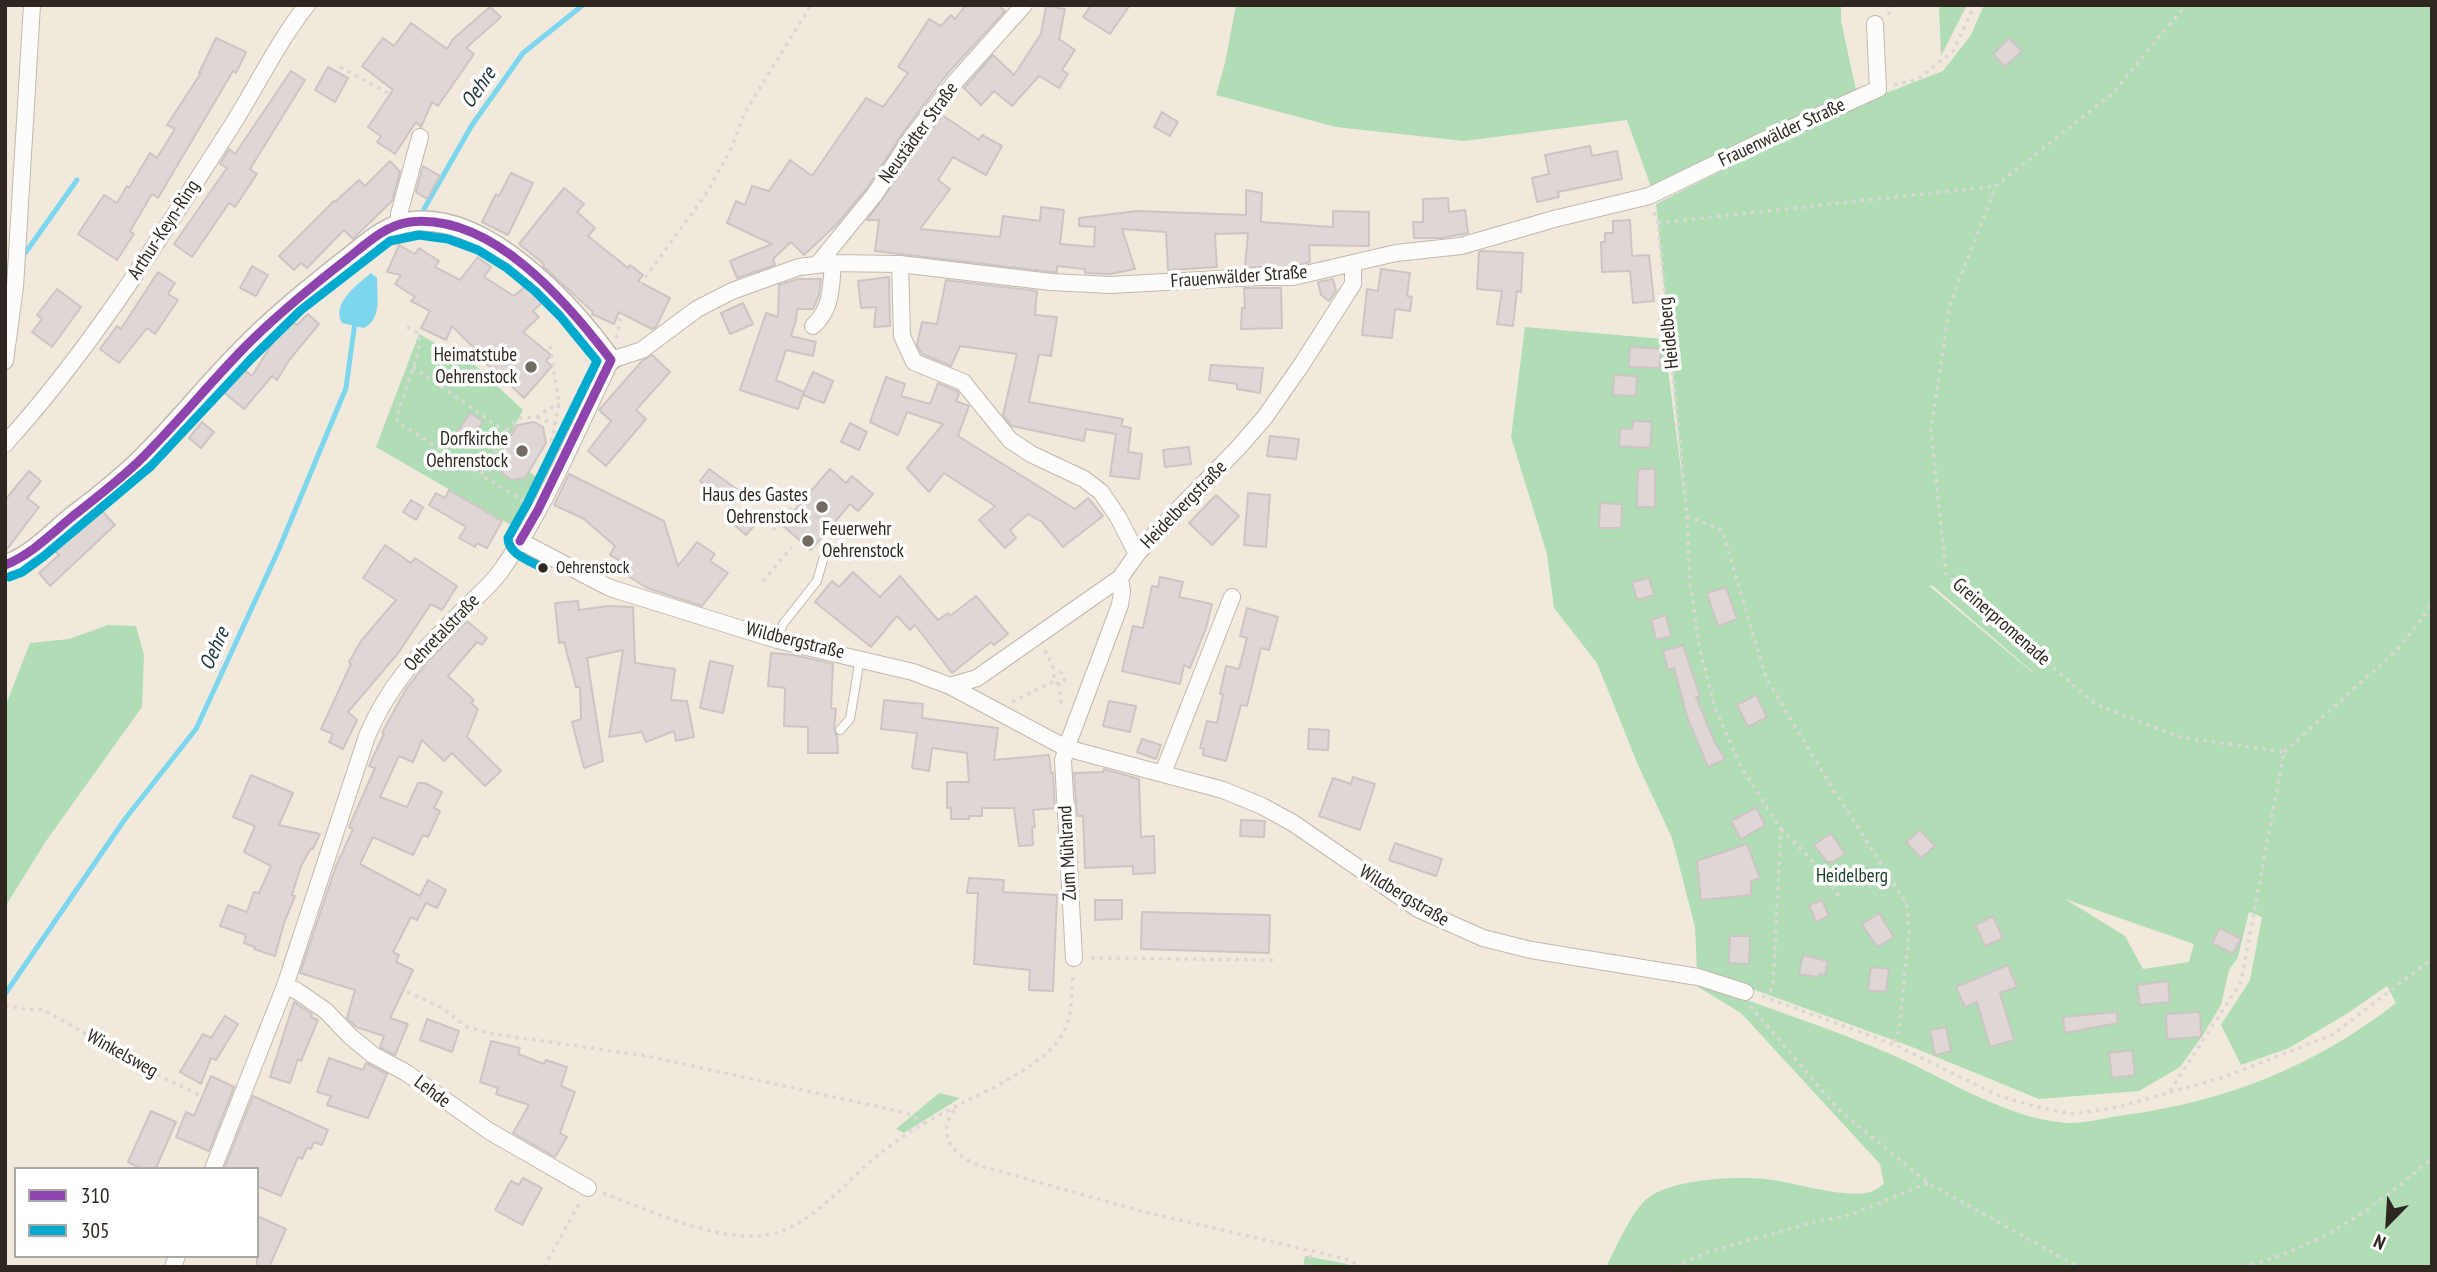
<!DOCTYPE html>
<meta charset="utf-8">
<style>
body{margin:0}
#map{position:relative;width:2437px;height:1272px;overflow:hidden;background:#f2e9dd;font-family:"PT Sans Narrow",sans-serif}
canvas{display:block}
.frame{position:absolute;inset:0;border:7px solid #2d2720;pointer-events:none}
.legend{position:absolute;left:14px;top:1167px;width:245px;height:91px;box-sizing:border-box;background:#fff;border:2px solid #aba9a6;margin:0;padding:9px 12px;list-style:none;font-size:21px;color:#2d2720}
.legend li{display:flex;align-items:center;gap:14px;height:35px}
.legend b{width:35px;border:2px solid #aba9a6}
.north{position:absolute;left:2353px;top:1188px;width:70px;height:70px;-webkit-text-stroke:5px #fff;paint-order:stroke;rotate:204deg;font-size:19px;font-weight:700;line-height:28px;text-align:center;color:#2d2720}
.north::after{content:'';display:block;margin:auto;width:24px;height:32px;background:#2d2720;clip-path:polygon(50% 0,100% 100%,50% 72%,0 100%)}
</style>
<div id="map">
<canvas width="2437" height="1272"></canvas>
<div class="frame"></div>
<ul class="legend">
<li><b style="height:9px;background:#8e44ad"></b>310</li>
<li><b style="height:9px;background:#00a9ce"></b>305</li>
</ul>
<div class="north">N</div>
</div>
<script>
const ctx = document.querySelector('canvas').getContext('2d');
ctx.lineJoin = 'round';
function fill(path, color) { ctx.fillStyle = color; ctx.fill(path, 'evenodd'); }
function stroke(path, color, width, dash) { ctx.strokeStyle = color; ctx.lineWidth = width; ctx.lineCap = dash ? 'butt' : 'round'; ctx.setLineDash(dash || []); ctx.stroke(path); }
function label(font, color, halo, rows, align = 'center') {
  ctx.font = font + ' "PT Sans Narrow",sans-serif'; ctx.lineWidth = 7; ctx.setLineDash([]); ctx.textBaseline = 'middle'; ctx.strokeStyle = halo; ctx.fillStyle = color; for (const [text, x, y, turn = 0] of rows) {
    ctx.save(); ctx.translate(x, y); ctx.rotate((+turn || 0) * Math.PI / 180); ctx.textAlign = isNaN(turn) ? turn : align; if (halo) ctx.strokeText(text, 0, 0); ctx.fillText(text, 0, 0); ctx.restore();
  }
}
fill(new Path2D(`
 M1236,5h605v16l15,69 -205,97 -24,-67 -163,21 -128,-14 -120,-32 9,-32z
 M1939,5h28l-26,51z
 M1984,5h448v1262h-826c10,-19 26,-57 42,-69 25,-20 96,-23 126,-18 23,4 76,19 96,12 5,-1 10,-6 14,-8l-4,-20 -139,-151 -56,-34c70,24 142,48 210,77 53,24 113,63 172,67 18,1 40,-6 58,-8 102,-14 189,-48 271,-112l-9,-17 -39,27 -59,35 -48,17 -20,-40 29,-45 12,-63 -13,-5 -11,45 -9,13 -8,35 -18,30 -23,32 -41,24 -100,8 -127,-52 -215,-78 -2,-42 -23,-89 -34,-73 -41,-102 -43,-55 -7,-54 -36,-117 14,-110 139,12 20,154 -28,-289 186,-94 101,-39 28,-36zM1928,585l5,1 100,86h-1zM2065,899l129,45 -5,18 -46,7 -18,-33z
 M419,334l57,32 47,44 -26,50 5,14 10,6 13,-2 4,-6 13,8 -26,48 -140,-81z
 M108,625l28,1 8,29 -2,52 -96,134 -41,66v-200l25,-64 39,-4z
 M939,1093l21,5 -56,35 -8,-4z
 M1305,1256l42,8 5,3h-49z`), '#b0dcb6');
fill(new Path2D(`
 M371,273l6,5c0,18 5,41 -13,50l-22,-5c-11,-20 16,-39 29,-50z`), '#7cd6ee');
stroke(new Path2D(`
 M424,209l48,-84 51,-72 60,-48
 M26,252l51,-72
 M5,266l1,-1
 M5,994l120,-175 71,-90 83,-180 67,-161 9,-66`), '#7cd6ee', 5);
const building = new Path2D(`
 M966,5h32l7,6 -57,62 -44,58 -37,57 -30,36 -33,31 -13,-13 -18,17 2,6 -38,13 -7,-17 42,-17 -45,-21 9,-22 9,4 7,-19 17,5 21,-31 22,16 54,-78 17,9 25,-34 -10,-6 31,-48 12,7 10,-11 4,4z
 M1091,5h39l-20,29 -27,-17z
 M1046,6l19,3 -6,30 16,11 -13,20 6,4 -9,14 -20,-12 -27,30 -18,-15 -13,14 -17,-17 29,-33 21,20 27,-41z
 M490,7l11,10 -35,31 8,6 -36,52 -6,-4 -11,25 -5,-5 -21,32 -18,-12 4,-6 -13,-9 25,-37 -31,-24 21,-28 11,8 17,-23 36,26 6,-10z
 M216,38l30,14 -10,21 -3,-2 -75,127 -6,-4 -22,37 4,3 -17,26 -39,-26 26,-39 13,8 10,-17 2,2 21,-35 7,5 18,-29 -8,-4 34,-52h-2z
 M2009,38l13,13 -17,16 -12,-13z
 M328,67l20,11 -13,24 -20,-12z
 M291,71l14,9 -55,89 7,5 -22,33 -6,-4 -37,54 -18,-13 53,-76 -7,-4 9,-15 6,5z
 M1162,112l16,10 -8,14 -16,-9z
 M942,115l37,25 3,-5 20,11 -16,29 -33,-18 -15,23 12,9 -30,40 80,8 3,-21 37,5 1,-14 23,3 -4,34 34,3 1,-20 -16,-1v-8l58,-7 109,4v-25l16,3 -1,29 72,5v-16l36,1v34l-60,-1 1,17 -18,5h-47l3,-34 -33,1 2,33 -49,3 -2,-38 -44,-3 13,40 -25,5 -25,-1v-4l-28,-3v6h-5l-177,-21 4,-31h-12z
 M1590,146l2,10 25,-5 5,28 -64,13 1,5 -22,5 -5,-24 17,-4 -4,-19z
 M390,161l10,11 -8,29 -34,33 -5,5 -9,-9 -37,38 -6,-5 -7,7 -15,-14 55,-55 1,1 24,-22 6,6z
 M423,166l17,10 -13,23 -11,-7z
 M511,173l22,10 -25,52 -26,-13 14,-28 3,2z
 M564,188l20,16 -7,8 18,16 -7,8 40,32 2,-3 13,10 -5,6 32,17 -14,29 -4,2 -33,-17 -5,12 -22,-10 1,-2 -50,-46 1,-2 -25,-20z
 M1448,198l1,14 16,-2 3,23 -26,5h-28l-1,-16h10v-23z
 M1630,220l2,36 17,-1 5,46 -21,2 -3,-32 -28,1 -1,-30h4v-9h8v-12z
 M399,245l16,9 4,-6 20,13 -4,6 25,13 18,-23 13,10 -7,10 30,19 13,-11 17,16 -11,10 6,6 -16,15 28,23 -5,6 6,5 -28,32 -33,-31 -13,-8 3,-4 -29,-29 -6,14 -25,-12 9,-17 -19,-10 4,-4 -20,-13 6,-9 -14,-3z
 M1482,251l41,2 -2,39 -4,-1 -4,35 -16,-2 5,-33 -25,-2 2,-37z
 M252,266l16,9 -12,21 -16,-8z
 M1381,269l29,4 -3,23 5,1 -2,14 -15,-2 -3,29 -30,-3 5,-46 11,2z
 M158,272l17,11 -7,11 10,6 -23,34 -8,-6 -28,35 -19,-14 17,-23 4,3z
 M889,277l1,49 -16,1 2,-20 -15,1 -3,-27z
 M798,279h23l-2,16 -6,14h-16l-1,11 -5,16 25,6 -3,14 -27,-6 -10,30 28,12 -6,17 -58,-19 26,-77 12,4 1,-32z
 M1333,279l3,12 -7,10 -8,-6 -3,-13z
 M946,280l91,11 -2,24 22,2 -6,39 -12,-2 -10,48 94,17 -2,7 10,2 -3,24 14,2 -3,25 -29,-3 6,-42 -30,-5 -2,12 -72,-15 -9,-11 14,-61 -57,-8 -9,20 -29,-12 -5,-9 5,-23 15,2z
 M1244,288h37l1,40 -41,1 1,-21h3z
 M57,289l24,18 -29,40 -20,-15 10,-13 -5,-4z
 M743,303l10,21 -23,10 -9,-21z
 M308,314l11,10 -29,35 -13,21 -5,-4 -28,33 -23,-19 21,-22 10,8 20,-32 17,-21 2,-3 6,5z
 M1630,347l31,2 -1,19 -31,-1z
 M652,355l18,17 -34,38 10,9 -40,47 -18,-15 23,-30 -12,-11 43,-49z
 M1211,365l52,3 -3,25 -23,-4v-5l-28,-4z
 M813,372l20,9 -9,22 -21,-8z
 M1614,375l23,1 -1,20 -23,-1z
 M886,377l19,7 -4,12 29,8 8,-21 19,8 2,3 -3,7 13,5 -11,30 117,73 13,-11 15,18 -40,31 -21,-25 -14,-8 -18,16 6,8 -11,10 -26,-28 16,-14 -51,-33 -15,19 -22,-24 36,-44 -36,-12 -9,23 -28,-13z
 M470,413l13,8 -11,18 -14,-8z
 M1633,421l19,1 -2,26 -31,-2 1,-18 12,1z
 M202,422l12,10 -13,16 -12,-10z
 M534,422l9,5 3,16 -21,35 -13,2 -10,-6 -5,-14 20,-35z
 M850,423l17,9 -8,18 -18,-8z
 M1270,436l29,3 -3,20 -29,-3z
 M1189,447l2,17 -26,3 -2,-17z
 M709,469l29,21 -11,13 -27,-22z
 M830,469l16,14 6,-7 21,18 -15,17 -8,-7 -39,46 -29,-25z
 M1638,469h17v38h-18z
 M29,471l12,10 -14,17 12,9 -34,45v-52z
 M569,474l95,47 14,45 19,-24 18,12 -5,7 18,12 -26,33 -55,-18 -22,-14 5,-7 -20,-12 5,-9 -31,-27 -30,-14z
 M449,490l53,31 -15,27 -10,-5 -2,4 -16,-9 7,-11 -37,-22 7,-12 9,5z
 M1248,493l22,2 -4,52 -22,-2z
 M1216,495l23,21 -27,29 -23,-22z
 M411,500l12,7 -7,13 -13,-8z
 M1600,503l22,1 -1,24h-22z
 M746,509l13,11 -13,15 -13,-11z
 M101,510l14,15 -65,61 -11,-13 20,-18 -4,-4z
 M385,545l26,18 4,-5 42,28 -15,24 -11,-6 -32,48 -51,60 9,8 -14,29 -14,-7 4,-8 -12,-5 30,-65 -2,-2 12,-21 35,-41 -33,-22z
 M853,572l27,25 20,-21 38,44 10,-7 2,3 26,-20 32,38 -14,11 -3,-3 -39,31 -37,-48 -5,5 -13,-14 -26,31 -56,-45 17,-21 7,6z
 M1160,577l23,5 -4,15 33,7 -6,24 -16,40 -6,-3 -4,19 -58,-13 11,-45 10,2 9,-42 6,1z
 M1649,578l5,17 -17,5 -5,-18z
 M1726,587l11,32 -19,7 -11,-33z
 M578,601l1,9 29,-4 25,1 2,56 40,6 -4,31 16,1 7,36 -18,4 -2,-10 -28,11 -4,-10 -33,5 14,-87 -36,8 16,103 -19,7 -12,-46 9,-3 -1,-32h-4l-12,-45 -5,1 -4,-40z
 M1247,608l31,9 -9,33 -8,-2 -14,58 -6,-1 -15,56 -23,-6 1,-6 -4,-1 7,-27 10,2 6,-29h-3l6,-28 13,3 8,-31 -7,-2z
 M1666,615l5,21 -15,4 -5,-20z
 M467,621l20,17 -5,7 -5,-3 -29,34 26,24 -3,3 7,6 -11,28 34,34 -16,15 -33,-33 -8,8 -22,-21 -9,22 -14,-6 -19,41 27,10 11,-24h7l17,9 -8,16 6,3 -12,26 -5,-2 -10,20 -40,-18 -13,27 60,32 8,-16 18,10 -9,18 -11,-5 -9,17 -6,-3 -18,35 6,3 -3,7 17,8 -23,48 18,6 -13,31 -15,-8 4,-11 -28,-9 -9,-9 8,-28 -55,-17 36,-107 17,-37 -4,-2 26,-59 -6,-2 15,-32 -2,-1 24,-44 22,-28z
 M1683,645l17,51 -4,1 19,46 10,16 -17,8 -21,-50 -13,-49 -6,2 -5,-19z
 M771,653l23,2 39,9 -2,44 5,1 -2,20 3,7 1,17h-30v-26l-24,-1 1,-38 -17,-2z
 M710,661l23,5 -10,47 -23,-5z
 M1756,695l11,22 -19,10 -11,-22z
 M884,700l39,4 -1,14 76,10 -4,32 55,-5 2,18h2l2,35 -22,2 2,17h-3l1,18 -14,1 -5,-38h-32v8h-13v3h-18v-11h-4v-26h22l-2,-29 -35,-5 -3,23 -17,-3 5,-35 -36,-4z
 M1109,701l27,5 -6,26 -27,-6z
 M1309,729l20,1 -1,20 -20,-1z
 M1142,739l19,6 -5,14 -19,-7z
 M1104,769l35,10 2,58 13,-1 1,37 -22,1v-8l-48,2 -2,-52h-6l-3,-43 29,-1z
 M251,775l42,18 -14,32 41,9 -7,15 -2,-1 -10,18 -9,29 3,1 -11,27 -9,33 -21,-7 1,-2 -11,-4 2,-8 -26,-9 8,-21 19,7 7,-20 5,1 12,-27 -27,-14 11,-26 -22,-9z
 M1353,777l22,7 -15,46 -41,-14 14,-38 18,6z
 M1756,808l9,17 -24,14 -10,-18z
 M1241,820l24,1 -1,16 -24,-1z
 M1920,830l15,16 -14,12 -15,-16z
 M1831,833l14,21 -12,8h-6l-13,-17z
 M1395,843l47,16 -6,17 -47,-16z
 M1747,844l13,34 -9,3v14l-50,5 -4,-39z
 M969,878l35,2 -1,12 54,3 -4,96 -24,-1 1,-20 -56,-6 4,-71h-11z
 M1095,900h27v19l-27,1z
 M1822,900l7,16 -13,6 -7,-17z
 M1142,912l128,3 -1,38 -128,-4z
 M1879,913l15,24 -17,10 -15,-23z
 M1993,916l10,22 -18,8 -10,-21z
 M2220,928l21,11 -8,15 -21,-11z
 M1730,936h20l-1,28 -20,-1z
 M1803,955l25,6 -3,14 -6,-1 -1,3 -19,-3z
 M2008,965l9,22 -17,6 14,47 -24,7 -13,-45 -12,5 -9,-20z
 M1871,967l18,2 -3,23 -18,-2z
 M2168,981l2,21 -30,3 -3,-20z
 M294,1002l18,12 -1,3 7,3 -17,41 -3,-2 -8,24 -20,-6z
 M2117,1012l1,11 -53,10 -2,-16z
 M2200,1012l1,25 -34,2 -1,-25z
 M225,1016l13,8 -22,36 -5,-2 -10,26 -21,-12 23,-38 8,4z
 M427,1019l32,12 -7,21 -32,-12z
 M1946,1027l5,24 -16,4 -5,-25z
 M491,1041l29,7 -2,6 26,10 2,-4 21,7 -6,19 14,6 -15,41 7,4 -12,20 -42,-24 16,-28 -33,-11 2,-6 -18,-6z
 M2132,1050l3,25 -23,3 -3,-25z
 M329,1058l34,12 3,-7 21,11 -19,44 -41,-13 4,-9 -14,-4z
 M211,1076l23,11 -25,64 -33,-14 10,-25 8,4z
 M253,1096l75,34 -6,15 -8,-3 -3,7 -4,-1 -5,11 -4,-2 -17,39 -24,-10v-17h-33z
 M151,1111l25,11 -20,46 -14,1 -14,-7z
 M523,1178l19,10 -20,37 -27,-15 16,-29 8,4z
 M257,1216l29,13 -17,38h-12z`);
fill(building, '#dfd7d5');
stroke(building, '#ccc5c3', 2);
const service = new Path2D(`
 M777,640l6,-16 34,-43 6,-21
 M840,730l10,-11 10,-61`);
const minor = new Path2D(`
 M399,225v-11l21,-77
 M900,264l2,72 12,26 49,20 47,58 21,14 53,25 17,13 17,25 19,37
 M817,265l58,-71 37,-57 44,-56 68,-76
 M813,326c19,-17 18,-39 20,-63
 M5,361l10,-74 17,-282
 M5,444c88,-97 156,-208 226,-317 26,-41 46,-84 76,-122
 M520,541l90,47 167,52 136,32 37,14 116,62 157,42 39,16 31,17 125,86 65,29 48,12 167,27 47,15
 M950,686l27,-8 143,-100 17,-24 23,-26 78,-80 27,-31 37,-53 51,-80v-21
 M1163,773l69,-176
 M1074,958l-11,-198 7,-22 50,-133 2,-14 -2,-13
 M285,986l12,5 29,20 24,25 23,19 32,17 84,59 99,57
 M213,1169l72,-183 82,-250c24,-56 54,-83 96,-126 12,-12 27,-24 37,-38 44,-61 78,-144 111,-212l31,-10 55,-41 35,-18 67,-24 34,-4 67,1 151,18 59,3 147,-8h36l103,-24 65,-7 93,-27 95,-23 113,-55 116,-52 -3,-65
 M173,1267l4,-11`);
const tertiary = new Path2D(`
 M5,565c27,-9 47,-32 68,-49 25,-19 51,-39 73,-62 34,-34 63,-71 97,-105 31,-32 65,-59 100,-87 20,-15 40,-36 67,-40 76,-11 161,82 201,138`);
stroke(service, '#bfb9af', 10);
stroke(minor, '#bfb9af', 18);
stroke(tertiary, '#bfb9af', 22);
stroke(new Path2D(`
 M1888,15l6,-10
 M340,67l46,25 25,31
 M1894,85l24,-6 35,-28 22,-46
 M1654,212l4,11 29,293 3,68 10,66 15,58 25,57 41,64 -8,156 -5,11
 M1658,223l338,-37
 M407,327l12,7v17l-23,67 3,5 82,52
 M616,338l5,-22 13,-23 72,-99 24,-43 15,-39 66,-107
 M550,346l9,57 -8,41
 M413,367l93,65
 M537,417l18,7
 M477,430l21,16
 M524,501l-43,-26 28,-48 11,-9 16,-1 23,-14
 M1687,516l35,14 44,148 65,108 76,118 2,29 -10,98 -6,13
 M773,530l30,-36
 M763,581l29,-34
 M1045,650l11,24
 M1053.5 678a5.5 5.5 0 1 1 11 0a5.5 5.5 0 1 1-11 0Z
 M1059,683l3,26
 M1012,702l42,-21
 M2284,752l114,-103 34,-44
 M1781,829l27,27 32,41
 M1091,958l183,2
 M375,981l37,13 30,14 25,19 26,7 154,22 260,57 18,10
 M1762,996l131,48 106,52 38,11 36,7 45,-7 106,-30 108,-42 100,-76
 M5,1005l23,5 14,-1 120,68 58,28
 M1750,1006l90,105 88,72 151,84
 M2170,1091l71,-109 43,-230 -104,-15 -85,-33 -149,-130 -15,-144 19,-126 46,-118 117,-93 73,-88
 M954,1110c-18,26 -1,44 23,55l168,47 201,47 16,8
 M603,1193c48,17 110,49 163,42 43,-6 79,-53 111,-79 15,-12 31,-24 48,-33 38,-23 113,-50 137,-88 11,-17 9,-42 11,-62
 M544,1267l36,-65
 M1309,1267l2,-16
 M1675,1267l32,-15 108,-30 35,-7 78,-32
 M2243,1267c76,-20 131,-58 189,-109`), '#dbd8d4', 3.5, [3.5, 5]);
stroke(service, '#fdfcfa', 8);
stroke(minor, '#fdfcfa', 16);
stroke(tertiary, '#fdfcfa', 19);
stroke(new Path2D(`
 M520,541l18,-31 73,-150
 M5,565c27,-11 46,-31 68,-49 23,-18 45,-35 65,-54 37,-36 69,-76 105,-113 32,-33 68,-62 104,-90 18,-14 38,-34 63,-37 82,-9 157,80 201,138`), '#8e44ad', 9);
stroke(new Path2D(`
 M9,577l13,-5 22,-16 107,-90 100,-107 50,-49 89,-69 29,-6 29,4 30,11 29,18 28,23 25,25 37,45 -70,143 -19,34c0,16 22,23 35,30`), '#00a9ce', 9);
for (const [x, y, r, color] of [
 [531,367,7,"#726b62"],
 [522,451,7,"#726b62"],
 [822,507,7,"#726b62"],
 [808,541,7,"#726b62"],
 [543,568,6,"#2d2720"]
]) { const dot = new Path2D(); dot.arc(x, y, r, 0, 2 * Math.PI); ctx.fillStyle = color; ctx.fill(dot); stroke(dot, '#fff', 2.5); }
label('17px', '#2d2720', '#fff', [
 ["Oehrenstock",556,568]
], 'left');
label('19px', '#2d2720', '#fff', [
 ["Neustädter Straße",919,133,-54],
 ["Frauenwälder Straße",1782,133,-25],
 ["Arthur-Keyn-Ring",164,230,-57],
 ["Frauenwälder Straße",1239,277,-4],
 ["Heidelberg",1669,333,-96],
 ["Heidelbergstraße",1184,505,-46],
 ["Greinerpromenade",2001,622,41],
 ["Oehretalstraße",442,633,-46],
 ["Wildbergstraße",795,641,14],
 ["Zum Mühlrand",1068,853,-93],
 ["Wildbergstraße",1404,896,31],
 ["Winkelsweg",122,1054,29],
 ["Lehde",432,1092,37]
]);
label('19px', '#2d2720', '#fff', [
 ["Heimatstube",517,356],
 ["Oehrenstock",517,378],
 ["Dorfkirche",508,440],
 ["Oehrenstock",508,462],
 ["Haus des Gastes",808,496],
 ["Oehrenstock",808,518],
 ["Feuerwehr",822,530,"left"],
 ["Oehrenstock",822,552,"left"]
], 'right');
label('19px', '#1b4129', '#fff', [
 ["Heidelberg",1852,877]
]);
label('italic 21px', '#1d333a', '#fff', [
 ["Oehre",479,88,-55],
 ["Oehre",215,649,-66]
]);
</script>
